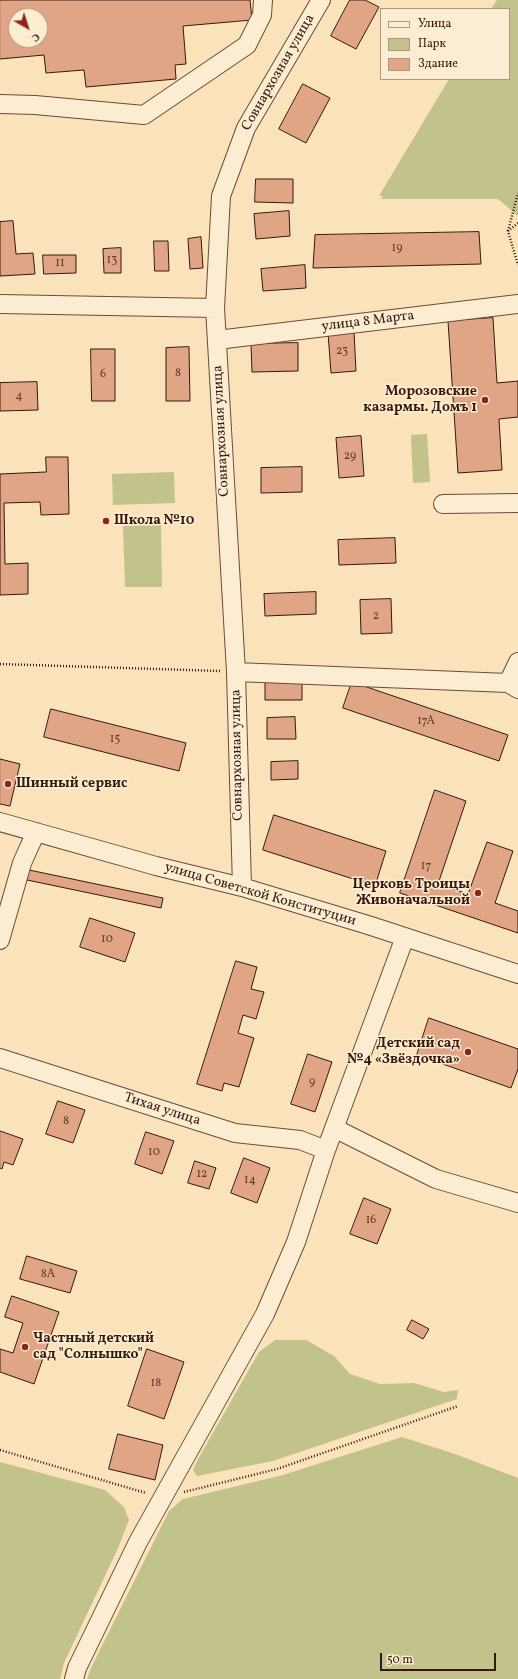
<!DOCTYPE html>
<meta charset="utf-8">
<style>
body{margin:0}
#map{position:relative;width:518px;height:1679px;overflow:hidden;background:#fae3ba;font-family:Vollkorn,serif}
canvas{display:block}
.legend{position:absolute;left:380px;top:8px;width:130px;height:72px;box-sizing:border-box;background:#fcedd2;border:1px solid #ad9883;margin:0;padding:5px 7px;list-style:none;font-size:12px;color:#37190c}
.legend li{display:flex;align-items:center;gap:8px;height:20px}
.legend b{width:20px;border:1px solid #ad9883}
.north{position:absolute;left:8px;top:8px;width:40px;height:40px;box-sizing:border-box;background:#fcedd2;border:1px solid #ad9883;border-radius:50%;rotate:141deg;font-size:11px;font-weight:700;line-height:16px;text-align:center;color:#37190c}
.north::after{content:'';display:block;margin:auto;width:14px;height:18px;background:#8f2418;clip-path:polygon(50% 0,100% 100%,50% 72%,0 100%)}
.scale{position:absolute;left:380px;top:1653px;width:116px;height:18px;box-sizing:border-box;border:2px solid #37190c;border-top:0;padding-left:5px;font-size:12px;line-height:14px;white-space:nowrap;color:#37190c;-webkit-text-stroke:3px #fcedd2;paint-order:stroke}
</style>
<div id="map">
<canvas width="518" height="1679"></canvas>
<ul class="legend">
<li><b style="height:5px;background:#fcedd2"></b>Улица</li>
<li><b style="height:11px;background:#c2c28c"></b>Парк</li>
<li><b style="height:11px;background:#e0a487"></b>Здание</li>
</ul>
<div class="north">С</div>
<div class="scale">50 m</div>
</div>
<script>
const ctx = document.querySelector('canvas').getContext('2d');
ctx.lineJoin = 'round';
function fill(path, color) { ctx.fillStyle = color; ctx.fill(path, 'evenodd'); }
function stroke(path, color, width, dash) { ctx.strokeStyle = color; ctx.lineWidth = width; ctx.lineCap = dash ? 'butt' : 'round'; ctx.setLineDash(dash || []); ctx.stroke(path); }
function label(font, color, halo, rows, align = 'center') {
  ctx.font = font + ' Vollkorn,serif'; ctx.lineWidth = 3; ctx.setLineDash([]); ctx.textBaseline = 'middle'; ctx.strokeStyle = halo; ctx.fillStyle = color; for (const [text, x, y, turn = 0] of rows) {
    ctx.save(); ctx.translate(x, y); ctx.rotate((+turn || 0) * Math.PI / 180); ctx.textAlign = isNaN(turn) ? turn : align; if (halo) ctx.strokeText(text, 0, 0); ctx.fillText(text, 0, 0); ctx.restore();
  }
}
fill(new Path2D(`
 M497,0h21v216l-20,-17h-117l2,-3h-4l70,-117h60v-70h-18z
 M427,434l3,48 -17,1 -2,-48z
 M174,472l1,31 -62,2 -1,-31z
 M161,525l1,62h-37l-2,-61z
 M275,1340h31l28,16 16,18 30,10 34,-1 30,9 14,-2 -1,9 -184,62 -76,15 -4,-6 5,-11 61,-107z
 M402,1437l56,18 60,23v201h-431l3,-9 79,-159 14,-12 100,-24z
 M0,1462l105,28 19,17 5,13 -10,26 -55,117 -4,16h-60z`), '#c2c28c');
const building = new Path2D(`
 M0,0h250l2,20 -69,6 3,38 -11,1 1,14 -90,8 -2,-17 -38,3 -2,-18 -44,4zM16,16h24v24h-24z
 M350,0h15l14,7 -23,42 -25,-13z
 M303,84l27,14 -24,45 -27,-14z
 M256,179h37v24l-38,-1z
 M289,211l1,25 -34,3 -2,-25z
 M13,221l3,33 17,-1 2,21 -35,2v-54z
 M479,232l2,32 -168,4 2,-33z
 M201,237l2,31 -13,1 -2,-30z
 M154,241h14l1,30h-14z
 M121,248v25h-17l-1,-24z
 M43,255h33v18l-32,1z
 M305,265l1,23 -43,3 -2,-22z
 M493,318l4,65 21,-2v36l-19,2 3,51 -44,3 -10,-152z
 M354,332l2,39 -25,2 -3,-40z
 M298,343v28l-46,1 -1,-28z
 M189,347l1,54h-24v-53z
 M91,349h24v52h-23z
 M37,382l1,28 -38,1v-28z
 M361,436l3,40 -25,2 -3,-40z
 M46,457h22l1,57 -28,1 -1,-13 -36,1 1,61 23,-1v31l-28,1v-121l46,-2z
 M302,467v25l-41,1v-25z
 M395,538l1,25 -57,2 -1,-25z
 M316,592v22l-51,2 -1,-22z
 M391,599l1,34 -31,1 -1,-34z
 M302,676v24h-37v-23z
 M352,682l156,53 -9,26 -156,-53z
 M51,709l135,34 -7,28 -135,-34z
 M295,717l1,22h-29v-21z
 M0,759l20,5 -10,42 -10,-2z
 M298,761v18l-27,1v-18z
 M435,790l31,11 -28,83 30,10 19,-52 26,9 -18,52 23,8v22l-118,-40z
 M274,815l112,36 -11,35 -112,-36z
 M29,870l134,28 -2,10 -134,-28z
 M90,918l45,15 -10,29 -45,-15z
 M236,961l21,6 -6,22 13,3 -8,27 -13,-4 -5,18 16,5 -15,49 -15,-4 -2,8 -25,-7z
 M429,1018l89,31v20l-7,19 -94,-33z
 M308,1054l24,8 -17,50 -24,-8z
 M58,1101l27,9 -12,33 -27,-9z
 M0,1131l23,8 -10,26 -9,-3 -2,7 -2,-1z
 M146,1132l28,9 -12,33 -27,-10z
 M244,1158l26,10 -13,35 -26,-10z
 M195,1161l21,7 -7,21 -21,-6z
 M364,1198l27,11 -14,35 -27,-10z
 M27,1256l50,15 -7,22 -50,-14z
 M12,1296l47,16 -25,72 -34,-12v-23l13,4 10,-30 -18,-6z
 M412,1320l17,9 -6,10 -16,-9z
 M147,1349l37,13 -20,57 -36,-13z
 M118,1434l45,11 -8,35 -46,-11z`);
fill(building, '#e0a487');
stroke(building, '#37190c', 1);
const minor = new Path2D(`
 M0,104l35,1 109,10 103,-70 15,-30 1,-15
 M0,304l215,4
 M217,340l301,-36
 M443,504l75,-1
 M236,672l272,11 10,6
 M508,683l10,-21
 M0,822l156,44 86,21 126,38 150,49
 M242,887l-6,-215 -21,-364 6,-112 25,-68 75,-128
 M0,940l22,-77 14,-31
 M0,1058l235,75 65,7 26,10
 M334,1128l102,51 82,24
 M74,1679l3,-11 61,-126 127,-228 31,-72 30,-92 79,-213`);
stroke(minor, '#684c38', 20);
stroke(new Path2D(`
 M518,223l-10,8 10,34
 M508,231l10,-38
 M0,664l220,7
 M0,1450l146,43
 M184,1492l93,-23 181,-63`), '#37190c', 2.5, [1, 2]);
stroke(minor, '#fcedd2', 18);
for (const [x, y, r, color] of [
 [485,400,4,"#8f2418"],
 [106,521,4,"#8f2418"],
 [8,784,4,"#8f2418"],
 [478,893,4,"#8f2418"],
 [468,1052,4,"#8f2418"],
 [25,1347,4,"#8f2418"]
]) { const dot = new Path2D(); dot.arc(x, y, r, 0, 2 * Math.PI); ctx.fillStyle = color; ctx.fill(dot); stroke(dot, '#fcedd2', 1.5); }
label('12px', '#613c2b', null, [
 ["19",397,249],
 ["13",112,261],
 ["11",60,264],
 ["23",342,352],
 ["8",178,374],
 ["6",103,375],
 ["4",19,397],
 ["29",350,457],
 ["2",376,617],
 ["17А",426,722],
 ["15",115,740],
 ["17",426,867],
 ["10",107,940],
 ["9",312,1083],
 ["8",66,1122],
 ["10",154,1153],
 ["12",202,1175],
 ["14",250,1181],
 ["16",371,1221],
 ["8А",48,1275],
 ["18",156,1384]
]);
label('14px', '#37190c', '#fcedd2', [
 ["Совнархозная улица",279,73,-60],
 ["улица 8 Марта",368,322,-7],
 ["Совнархозная улица",222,431,-93],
 ["Совнархозная улица",238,755,-91],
 ["улица Советской Конституции",260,895,16],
 ["Тихая улица",162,1110,18]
]);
label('bold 14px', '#37190c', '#fcedd2', [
 ["Морозовские",477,392],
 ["казармы. Домъ 1",477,408],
 ["Школа №10",114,521,"left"],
 ["Шинный сервис",16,784,"left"],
 ["Церковь Троицы",470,885],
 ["Живоначальной",470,901],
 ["Детский сад",460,1044],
 ["№4 «Звёздочка»",460,1060],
 ["Частный детский",33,1339,"left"],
 ["сад \"Солнышко\"",33,1355,"left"]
], 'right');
</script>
